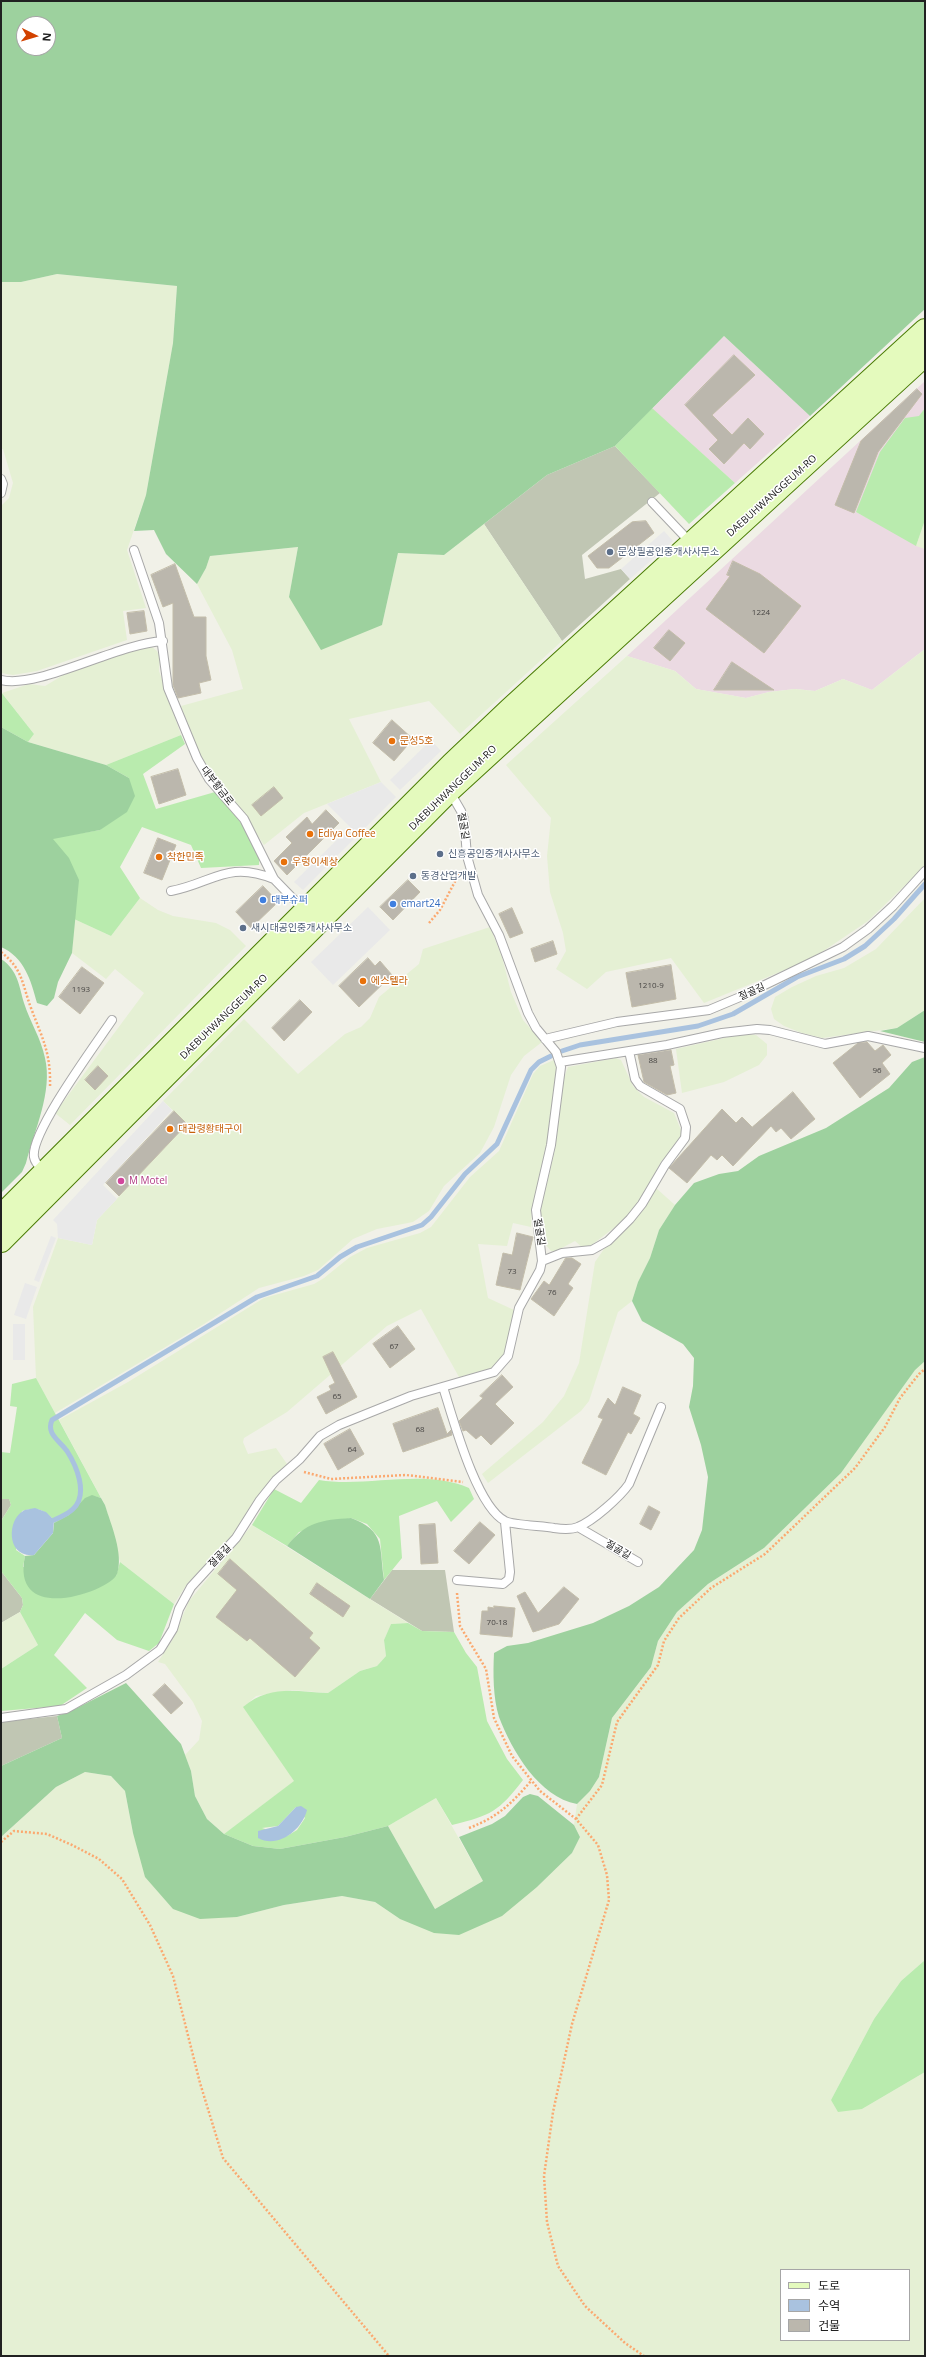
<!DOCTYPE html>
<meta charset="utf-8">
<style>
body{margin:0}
#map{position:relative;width:926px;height:2357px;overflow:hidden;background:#f1f1e8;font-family:"Open Sans","Noto Sans KR",sans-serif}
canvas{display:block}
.frame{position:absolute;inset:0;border:2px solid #212121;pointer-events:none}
.legend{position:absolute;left:780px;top:2269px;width:130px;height:72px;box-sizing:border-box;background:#fff;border:1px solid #a6a6a6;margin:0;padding:5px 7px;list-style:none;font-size:12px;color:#212121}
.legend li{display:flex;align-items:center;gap:8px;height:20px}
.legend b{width:20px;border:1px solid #a6a6a6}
.north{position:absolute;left:16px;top:16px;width:40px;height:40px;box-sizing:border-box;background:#fff;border:1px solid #a6a6a6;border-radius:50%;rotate:95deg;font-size:11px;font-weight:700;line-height:16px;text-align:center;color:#212121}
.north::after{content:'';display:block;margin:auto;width:14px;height:18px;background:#d24200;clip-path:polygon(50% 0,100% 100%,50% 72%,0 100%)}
</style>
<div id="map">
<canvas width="926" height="2357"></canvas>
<div class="frame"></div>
<ul class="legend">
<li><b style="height:5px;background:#e4fabd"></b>도로</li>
<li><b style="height:11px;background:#a9c2df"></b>수역</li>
<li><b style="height:11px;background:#bbb7ad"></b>건물</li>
</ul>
<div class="north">N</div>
</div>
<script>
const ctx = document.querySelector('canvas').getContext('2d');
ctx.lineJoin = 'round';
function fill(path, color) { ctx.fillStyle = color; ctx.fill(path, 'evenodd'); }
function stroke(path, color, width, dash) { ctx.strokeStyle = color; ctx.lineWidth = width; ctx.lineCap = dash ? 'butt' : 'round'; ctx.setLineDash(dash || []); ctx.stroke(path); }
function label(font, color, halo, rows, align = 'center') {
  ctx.font = font + ' "Open Sans","Noto Sans KR",sans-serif'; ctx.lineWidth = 3; ctx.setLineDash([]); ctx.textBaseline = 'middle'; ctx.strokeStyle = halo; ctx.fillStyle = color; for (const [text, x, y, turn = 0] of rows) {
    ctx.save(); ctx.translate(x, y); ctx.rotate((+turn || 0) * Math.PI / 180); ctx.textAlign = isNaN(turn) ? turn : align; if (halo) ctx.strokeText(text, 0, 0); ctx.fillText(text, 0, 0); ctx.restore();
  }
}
fill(new Path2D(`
 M724,336l86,80 -75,67 -83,-74z
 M925,381v27l-69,104 69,37v100l-53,41 -29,-11 -28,12 -20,-2 -26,3 -23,6 -50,-9 -21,-18 -48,-15z`), '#ebdae2');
fill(new Path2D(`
 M615,446l45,47 -78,62 3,24 36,-10 9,10 -68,62 -78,-117 63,-49z
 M3,1498h6l2,7 -10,16v-22z
 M392,1570h53l9,62 -32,-1 -52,-32z
 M1,1571l21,27 1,7 -3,7 -19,11z
 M57,1716l5,22 -61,28v-44z`), '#c0c6b3');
fill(new Path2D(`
 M57,274l120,12 -4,57 -27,152 -19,55 19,58 -23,3 4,29 -90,31 -24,4 -12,-2v-167l8,-8 4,-15 -10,-34h-2v-167h20z
 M925,520v29l-9,-3z
 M484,524l78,117 -102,93 -31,-33 -80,18 32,63 -77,31 -40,32 -26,-39 -30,-36 -10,-19 -17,-45 62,-17 -11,-39 -35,-66 9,-16 4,-12 88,-9 -9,50 93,28 16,-72 46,2z
 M152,647l5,4 3,6 -1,14 22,64 -75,30 -78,-23 6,-8 -32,-41 27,-9 16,2 25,-15 61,-21z
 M925,649v217l-57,55 -46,31 -25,13 -93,38 -33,-45 -65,14 -19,17 -31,-20 10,-18 -3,-18 -13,-41 -3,-36 4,-38 -45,-53 121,-109 48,15 21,18 50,9 23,-6 26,-3 20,2 28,-12 29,11z
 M140,898l18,12 15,6 43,7 14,7 16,16 -176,179 -15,-12 89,-120 -29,-24 -9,10 -34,-26 2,-34 37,17z
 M925,898v112l-28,18 -75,10 -20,-5 -18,-7 -10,-7 -3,-10 4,-12 17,-10 24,-11 28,-8 32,-19z
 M490,927l12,30 9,35 12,28 19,22 -18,14 -13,19 -17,52 -14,26 -36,33 -15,25 -16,11 -36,7 -24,10 -35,31 -14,6 -45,12 -55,36 -149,89 -19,-35 -3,-71 25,-69 34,7 5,-25 90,-96 -24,-23 81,-82 54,55 47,-40 16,-7 9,-9 9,-21 40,-33 4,-15z
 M742,1034l14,1 11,9v11l-8,10 -35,17 -42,11 -6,-44z
 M616,1058l5,2 12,26 11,11 30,16 7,17v9l-20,23 -20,38 -18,21 -34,26 -6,1 -8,-7 -19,10h-5l-5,-6 -5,-14 -1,-19 14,-58 10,-76 4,-11z
 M554,1060l3,11 -11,87 -14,49 -1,20 -18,-4 -6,23 -29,-2 10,54 26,12 -7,38 -5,11 -10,9 -33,9 -38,-68 -34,17 -100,86 -43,26 -1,4 5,12 28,-6 11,16 -13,12 -18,23 -25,38 -44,47 -13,20 -54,-42 -15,-57 -46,-85 69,-38 136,-84 50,-14 10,-6 26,-21 17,-9 53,-15 11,-6 39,-50 29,-26 34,-77 7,-8z
 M656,1188l19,17 -16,25 -9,28 -12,24 -6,19 -14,11 -29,89 -8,10 -93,72 -6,-9 61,-52 21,-26 15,-33 16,-101 11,-16 33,-31z
 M925,1361v599l-24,21 -27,38 -43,81 31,9 63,-37v284h-924v-519l55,-50 29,-15 26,4 14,15 8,42 104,84 47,-12 58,-9 33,6 25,17 137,-32 35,-34 8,-16 -6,-12 3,-21 13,-13 9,-14 13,-59 39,-51 7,-26 19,-29 31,-28 56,-36 77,-75 74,-104zM781,2270h128v70h-128z
 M252,1525l156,98 -17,1 -7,16 2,16 -9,10 -17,5 -32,22 -36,-3 -36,6 -12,11 51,74 -71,53 -17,-15 -12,-23 -4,-25 -6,-16 14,-15 3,-19 -9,-19 -28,-38 -7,-2 15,-23 16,-38z
 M20,1612l18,33 -37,24v-46z
 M436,1798l47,83 -48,28 -47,-83z`), '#e5f0d4');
fill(new Path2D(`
 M652,408l83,75 -46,41 -74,-78z
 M925,408v112l-9,26 -60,-34 24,-60 25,-34 14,-2z
 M1,692l33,42 -6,8 -27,-15z
 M181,735l4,9 -42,30 13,35 59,-17c13,14 48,53 44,73l-58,3 -10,-23 -49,-18 -22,40 20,31 -29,38 -37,-17 1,-8 -23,-73 48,-8 29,-52 -23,-13z
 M36,1378l65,120c-15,-5 -16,2 -25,12 -6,6 -14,9 -22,13v-3c-12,-11 -15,-13 -32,-9l-6,39 9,6 -2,11 93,9 4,-14 54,42 -15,39 -10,8 -32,-11 -32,-27 -31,42 33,33 -27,18 -59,5v-42l37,-24 -18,-33 3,-7 -1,-7 -21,-27v-50l10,-16 -2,-6h-8v-47l9,1 7,-46 -7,-1 2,-22z
 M319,1480c47,8 105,-12 150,8l5,11 -23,23 -14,-21 -38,15 3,42 -18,22 -4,-41 -13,-15 -16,-6 -52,14 -12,14 -35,-21 22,-36 27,14z
 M408,1623l14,8 32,1 12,21 11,14 10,54 20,38 16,21c-25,32 -31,35 -71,45l-16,-27 -48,28 -43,11 -65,12 -27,-3 -29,-12 70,-53 -51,-74c28,-23 53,-15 85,-14l32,-22 17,-5 9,-10 -2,-16 7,-16zM296,1807l9,11 -8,12 -10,6 -25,-8 16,-2z
 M925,1960v112l-63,37 -24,3 -7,-12 43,-81 27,-38z`), '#b9ebae');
fill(new Path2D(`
 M1,1h924v308l-115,107 -86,-80 -109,110 -68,29 -103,80 -46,-2 -16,72 -61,25 -32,-53 9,-50 -88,9 -4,12 -9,16 -31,-30 -12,-24 -20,1 12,-36 27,-152 4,-57 -120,-12 -36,8h-20zM24,24h24v24h-24z
 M1,727l27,15 78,23 23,13 6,18 -8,16 -27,18 -47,9 16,19 10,22 -7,73 -14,29 -4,16 -7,8 -10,-3c-6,-23 -13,-46 -36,-56z
 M1,959c17,11 18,27 23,44 6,19 17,35 21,55 8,34 -11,73 -19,105l-4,9 -21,21z
 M925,1010v32l-45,-11 17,-3z
 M925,1057v304l-10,9 -74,103 -77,75 -56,36 -31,28 -19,29 -7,26 -39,51 -13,59 -9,14 -13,13c-38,-7 -65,-53 -78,-87 -6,-19 -6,-44 -5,-64l13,-7 21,-3 65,-20 36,-17 30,-19 35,-37 8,-20 6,-53 -7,-32 -12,-38 4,-21 1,-28 -11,-14 -41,-23 -10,-20 6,-19 12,-24 9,-28 16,-25 19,-22 25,-9 19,-3 21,-15 67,-28 63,-40 23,-26z
 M92,1495l9,3 4,7c6,20 19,49 12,69 -6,17 -107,53 -92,-18l9,-1 19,-22 1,-10 15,-8 16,-17z
 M351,1518c35,13 28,29 33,62l-14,19 -83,-53c19,-24 34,-26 64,-28z
 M126,1683l55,61 10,27 4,25 12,23 17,15 29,12 27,3 65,-12 43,-11 47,83 48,-28 -24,-44 33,-13 13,-8 18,-19 7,-3 8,2 36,29 6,12 -8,16 -35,34 -35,29 -43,19 -25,-2 -34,-14 -25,-17 -33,-6 -58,9 -47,12 -37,2 -27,-10 -28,-32 -12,-44 -8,-42 -14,-15 -26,-4 -29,15 -55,50v-71l61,-28 -5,-22 14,-5z`), '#9dd19e');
fill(new Path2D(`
 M664,531l9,10 -43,38 -9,-10z
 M431,740l10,11 -41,39 -10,-10z
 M381,782l15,15 -93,93 -9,-8 56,-55 -23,-23z
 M368,907l22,23 -57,55 -22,-23z
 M163,1101l9,9 -69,75 14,14 -20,21 -5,25 -34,-7 -1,-14 -4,-4z
 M51,1236l5,2 -17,44 -5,-2z
 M25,1283l12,4 -11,32 -12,-4z
 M13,1324h12v36h-12z`), '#e9e9e9');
fill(new Path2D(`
 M35,1508l11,4 8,8 -1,13 -19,22c-28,3 -27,-35 -11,-44 3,-2 9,-2 12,-3z
 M301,1806l6,4c-5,20 -29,39 -49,28v-7l20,-5 18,-19z`), '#a9c2df');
stroke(new Path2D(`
 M562,1051l18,-6 118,-19 35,-12 64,-37 47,-18 21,-13 29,-27 31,-35
 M54,1520c7,-3 14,-6 19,-11 16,-15 3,-44 -6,-58 -8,-11 -21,-17 -15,-31l205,-123 60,-21 23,-19 17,-10 65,-22 9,-8 34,-43 32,-30 34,-74 8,-8 12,-6`), '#a9c2df', 5);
const building = new Path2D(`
 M734,355l21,20 -43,40 20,20 16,-17 16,16 -14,15 -6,-6 -20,21 -15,-15 9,-9 -33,-35z
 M917,389l5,5 -44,58 -24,61 -19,-8 26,-64z
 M646,521l8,12 -45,35h-12l-9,-12 44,-34z
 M733,561l27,13 41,32 -37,47 -58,-44 24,-33 -3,-1z
 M175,564l19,53h12v39l5,24 -12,3 2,10 -23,5 -5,-13v-82l-10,4 -12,-32z
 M144,611l3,20 -17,3 -3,-21z
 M669,630l16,13 -15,18 -16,-13z
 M732,662l42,28h-60z
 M392,720l21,19 -19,22 -21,-18z
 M178,769l8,26 -27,9 -8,-27z
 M274,787l9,11 -22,18 -9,-11z
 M326,810l13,13 -52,52 -13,-14 18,-18 -6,-6 21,-20 5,7z
 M158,838l18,7 -14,35 -18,-7z
 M408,880l12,12 -27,28 -13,-13z
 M263,886l15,16 -27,26 -15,-16z
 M512,908l11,25 -13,5 -11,-24z
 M553,941l4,13 -22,8 -4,-13z
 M368,958l7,8 5,-5 12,14 -33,32 -20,-21z
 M671,965l5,34 -44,8 -6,-34z
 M82,967l22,16 -24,31 -21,-17z
 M300,1000l12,12 -28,29 -12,-13z
 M867,1042l8,9 8,-6 8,10 -9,8 8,11 -30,24 -27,-35 25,-20z
 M671,1050l3,15 -4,1 6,27 -9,2 -23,-13 -6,-27z
 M98,1066l10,10 -13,14 -10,-10z
 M793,1092l22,27 -24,20 -10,-11 -5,4 -5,-6 -38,40 -11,-11 -5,5 -6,-5 -24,28 -18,-15 53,-59 14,14 6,-6 10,10z
 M174,1111l13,13 -68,72 -13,-13z
 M517,1233l16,4 -13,53 -24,-5 7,-32 9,2z
 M566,1258h6l9,6 -13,20 5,4 -19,28 -23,-17 13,-18 5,4z
 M398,1326l17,23 -25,19 -17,-24z
 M333,1352l24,45 -31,17 -9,-17 14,-7 -2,-4 6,-3 -12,-26z
 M502,1375l11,12 -18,17 19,19 -23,22 -10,-10 -5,4 -10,-9 -3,1 -4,-10 24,-23 -3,-2z
 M623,1387l18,8 -8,19 7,4 -9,16 -3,-2 -22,43 -24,-12 21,-44 -5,-2 10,-19 7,7z
 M438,1408l9,26 4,-4 1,5 -49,17 -10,-28z
 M350,1429l14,25 -26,16 -14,-26z
 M649,1506l11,6 -9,18 -11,-6z
 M480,1522l15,13 -26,29 -15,-13z
 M435,1524l3,39 -17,1 -2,-39z
 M230,1559l83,74 -4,5 11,10 -25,29 -45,-39 -3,3 -31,-24 21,-27 -19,-16z
 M317,1583l33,23 -7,11 -33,-23z
 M564,1587l15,12 -20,25 -26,8 -16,-36 8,-4 13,21z
 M494,1606l21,2 -3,29 -32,-3 2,-23h6v-4l6,1z
 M165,1684l18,19 -12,11 -18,-19z`);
fill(building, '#bbb7ad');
stroke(building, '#c3bdaa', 1);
const service = new Path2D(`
 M1,479l2,5 -2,9
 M652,502l38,40
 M134,550l25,73 9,65 29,70 12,21 35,40 30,60 31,32
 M1,680c38,9 115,-36 162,-39
 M171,891c42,-8 56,-31 103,-12
 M545,1039l72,-17 92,-12 31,-13 103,-50 25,-18 25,-23 32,-35
 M560,1062l107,-17 55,-12 35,-4 13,1 55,14 43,-8 57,12
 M45,1172c-4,-4 -10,-8 -11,-15 -4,-24 62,-113 78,-137
 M542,1261l20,-8 30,-3 16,-9 22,-22 12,-15 23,-39 20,-27 1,-11 -6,-18 -40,-23 -5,-7 -6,-28
 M443,1387c10,31 33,119 62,134 7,4 39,5 49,7 7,1 17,2 24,-1 15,-6 42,-30 51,-43l32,-77
 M578,1527l60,35
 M457,1580l46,4 6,-5 1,-7 -5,-50
 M1,1718l65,-9 60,-34 34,-25 13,-21 6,-20 12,-22 45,-49 24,-38 16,-20 24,-21 20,-23 19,-11 72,-29 83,-24 14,-16 11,-48 21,-38 2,-9 -6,-51 15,-65 10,-78 -5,-15 -20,-24 -8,-15 -29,-78 -21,-40 -11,-39 -3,-37 -3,-8 -11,-19`);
const secondary = new Path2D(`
 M1,1216l451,-452 58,-55 415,-379
 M1,1241l448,-450 476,-436`);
stroke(service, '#a8a8a8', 10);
stroke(secondary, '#4a7c04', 24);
stroke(new Path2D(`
 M429,923l11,-13 19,-36
 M1,952c22,17 21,32 30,56 12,32 20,45 19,80
 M304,1472l27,7 75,-4 57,7
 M457,1593l3,33 26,43 8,49 18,38 28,35 36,28 22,26 9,30 2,25 -37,124 -19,88 -9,64 3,46 11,44 27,40 40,37 19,13
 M576,1819l26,-34 15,-63 41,-57 6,-24 15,-23 32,-30 54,-34 90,-86 30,-41 15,-29 19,-24 6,-5
 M469,1828c29,-11 42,-24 62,-47
 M1,1842l13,-11 33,3 25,11 27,14 23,20 28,46 23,51 27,107 23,75 166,198`), '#fba970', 2.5, [2, 2]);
stroke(service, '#fff', 8);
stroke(secondary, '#e4fabd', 22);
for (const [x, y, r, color] of [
 [610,552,4,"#5c6f8a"],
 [392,741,4,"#e8710a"],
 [310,834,4,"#e8710a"],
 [440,854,4,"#5c6f8a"],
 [159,857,4,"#e8710a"],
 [284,862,4,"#e8710a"],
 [413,876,4,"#5c6f8a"],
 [263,900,4,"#3f7fe0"],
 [393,904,4,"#3f7fe0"],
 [243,928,4,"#5c6f8a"],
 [363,981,4,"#e8710a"],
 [170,1129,4,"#e8710a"],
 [121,1181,4,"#d1479c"]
]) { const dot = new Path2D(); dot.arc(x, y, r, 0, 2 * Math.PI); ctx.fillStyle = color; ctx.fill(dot); stroke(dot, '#fff', 1.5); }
label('8px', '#484644', null, [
 ["1224",761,613],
 ["1210-9",651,986],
 ["1193",81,990],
 ["88",653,1061],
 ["96",877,1071],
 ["73",512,1272],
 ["76",552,1293],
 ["67",394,1347],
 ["65",337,1397],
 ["68",420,1430],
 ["64",352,1450],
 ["70-18",497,1623]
]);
label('10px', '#212121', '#fff', [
 ["DAEBUHWANGGEUM-RO",772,496,-42],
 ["대부황금로",217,786,52],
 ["DAEBUHWANGGEUM-RO",453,788,-44],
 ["절골길",463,826,80],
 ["절골길",752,992,-24],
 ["DAEBUHWANGGEUM-RO",224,1017,-44],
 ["절골길",539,1232,81],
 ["절골길",618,1550,30],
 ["절골길",220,1556,-46]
]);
label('10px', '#4e5e75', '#fff', [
 ["문상필공인중개사사무소",618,552],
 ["신흥공인중개사사무소",448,854],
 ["동경산업개발",421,876],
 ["새시대공인중개사사무소",251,928]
], 'left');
label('10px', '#c56008', '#fff', [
 ["문성5호",400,741],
 ["Ediya Coffee",318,834],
 ["착한민족",167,857],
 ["우렁이세상",292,862],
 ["에스텔라",371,981],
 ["대관령황태구이",178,1129]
], 'left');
label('10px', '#366cbe', '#fff', [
 ["대부슈퍼",271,900],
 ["emart24",401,904]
], 'left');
label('10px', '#b23c85', '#fff', [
 ["M Motel",129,1181]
], 'left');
</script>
